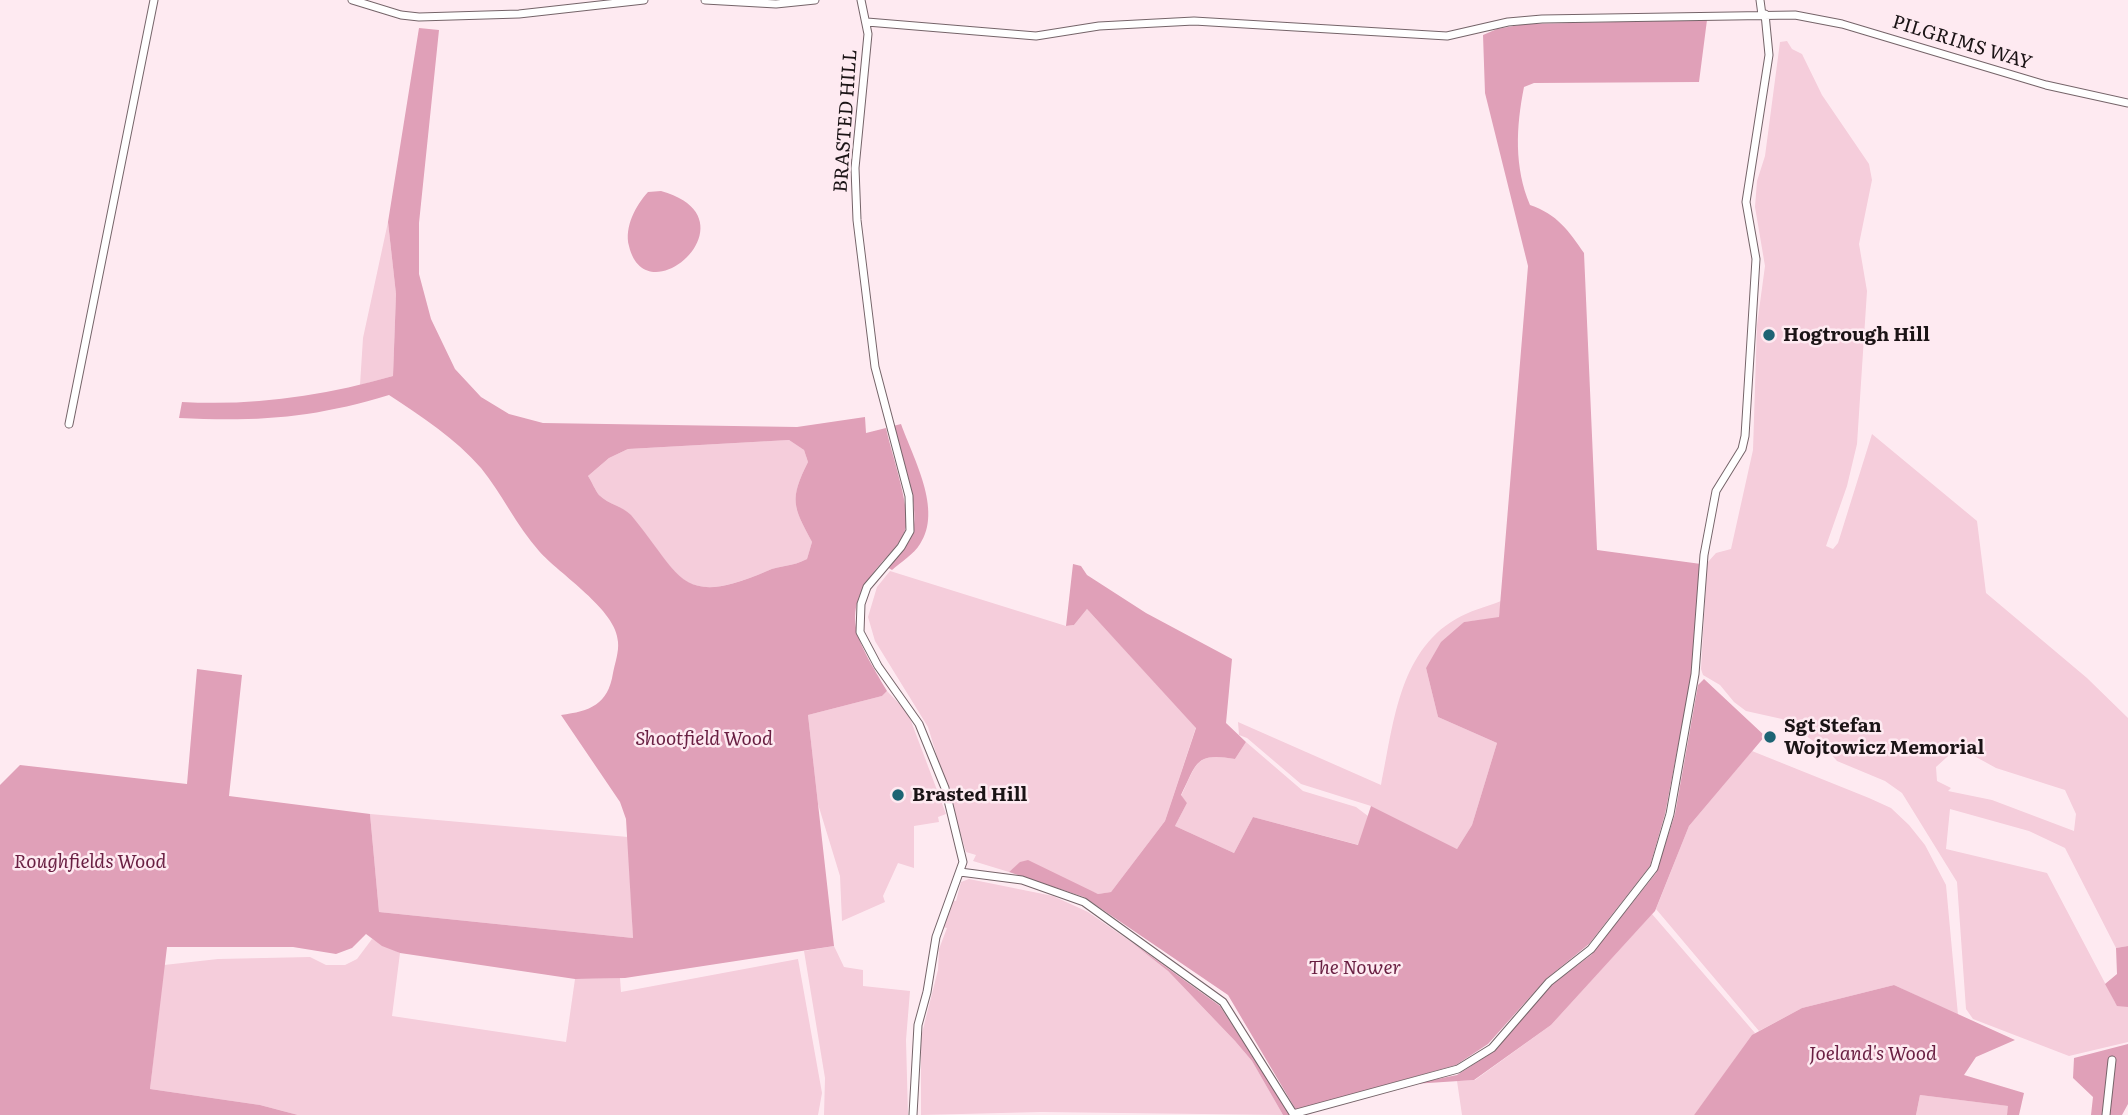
<!DOCTYPE html>
<style>
body{margin:0}
canvas{display:block;background:#feeaf1}
</style>
<canvas width="2128" height="1115"></canvas>
<script>
const ctx = document.querySelector('canvas').getContext('2d');
ctx.lineJoin = 'round';
function fill(path, color) { ctx.fillStyle = color; ctx.fill(path, 'evenodd'); }
function stroke(path, color, width, dash) { ctx.strokeStyle = color; ctx.lineWidth = width; ctx.lineCap = dash ? 'butt' : 'round'; ctx.setLineDash(dash || []); ctx.stroke(path); }
function label(font, color, halo, rows, align = 'center') {
  ctx.font = font + ' Literata,serif'; ctx.lineWidth = 5; ctx.setLineDash([]); ctx.textBaseline = 'middle'; ctx.strokeStyle = halo; ctx.fillStyle = color; for (const [text, x, y, turn = 0] of rows) {
    ctx.save(); ctx.translate(x, y); ctx.rotate((+turn || 0) * Math.PI / 180); ctx.textAlign = isNaN(turn) ? turn : align; if (halo) ctx.strokeText(text, 0, 0); ctx.fillText(text, 0, 0); ctx.restore();
  }
}
fill(new Path2D(`
 M1787,41l5,8 10,5 20,41 47,69 3,16 -13,64 8,47 -10,153 -10,42 -21,60 7,3 5,-6 34,-109 105,87 9,72 101,85 41,40v228l-12,2 -51,-100 -36,-17 -79,-22 -4,40 101,24 68,129 13,2v38l-59,14 -96,-37 -7,-10 -9,-127 -55,-89 -17,-12 -48,-20 -8,-9 -47,-33 -36,-8 -12,-9 -14,-17 -17,-10 -2,-6 6,-106 9,-10 15,-4 22,-99 4,-125 8,-59 -10,-59 2,-26 8,-25 15,-114zM1958,747l38,21 69,22 11,24 -2,17 -82,-31 -44,-9 3,-3 -14,-7 -1,-14z
 M388,222l8,72 -3,82 -33,9 3,-47z
 M789,440l15,10 4,12c-19,38 -15,44 4,80l-5,17c-15,8 -27,6 -40,12 -89,38 -85,5 -137,-56 -8,-9 -22,-11 -31,-20 -4,-5 -7,-13 -11,-19l21,-18 19,-9z
 M890,571l176,55 8,-1 13,-16 109,118 -31,94 -54,71 -13,2 -78,-31 -11,9 -36,-11 3,-6 -10,-3 -38,-125 -53,-86 -7,-24 9,-30z
 M1501,601l-2,17 -35,4 -38,46 12,49 59,26 -25,82 -15,24 -86,-43 -70,-22 -54,-46 -8,-3 -1,-13 143,63c12,-57 17,-133 75,-166 13,-8 30,-12 45,-18z
 M887,691l21,22 38,101 -8,3 1,5 -25,4v42l-16,-5 -15,33 2,6 -43,19 -2,-45 -22,-72 -10,-89 74,-19z
 M1246,742l57,49 53,16 12,9 -9,29 -106,-28 -19,36 -59,-27 12,-23 -6,-7c16,-33 14,-44 54,-37z
 M1752,751l117,47 22,10 18,17 16,20 21,40 12,130 -64,-30 -92,23 -43,23 -103,-122 33,-83z
 M370,814l258,23 5,101 -254,-26z
 M969,879l84,17 35,16 42,29 38,30 67,70 17,20 31,54 -242,-3 -120,3v-78l17,-67 1,-21 8,-21 -5,-1 9,-27 5,1 5,-19z
 M1652,914l103,119 -61,82h-232l-5,-34 18,-1 76,-55z
 M372,939l28,14 -8,63 174,26 9,-63 45,-1 1,14 177,-33 24,134 -4,22h-520l-38,-10 -110,-16 14,-124 54,-6 92,-2 16,8h19l12,-6z
 M834,946l10,21 19,3v16l47,5 -4,49 2,75h-84l1,-37 -21,-127z
 M1920,1095l89,11 -2,9h-91z`), '#f5cddb');
fill(new Path2D(`
 M1707,20l-8,62 -165,1 -10,4c-8,40 -10,80 6,118 27,9 39,26 54,48l13,297 104,14 -9,109 -27,141 -15,52 -61,78 -43,35 -58,65 -32,21 -160,45 -68,-115 -144,-98 -75,-25 11,-10 8,-2 70,34 13,-2 54,-71 31,-93 -109,-119 -13,16 -8,1 7,-62 8,2 6,9 59,38 86,46 -6,64 20,19 -11,17c-40,-7 -38,4 -54,36l6,8 -12,23 59,27 19,-36 105,28 13,-39 86,43 15,-24 25,-82 -59,-26 -12,-49 15,-26 23,-20 35,-5 29,-351 -43,-173 -2,-58 14,-6 28,-5z
 M419,28l20,2 -20,193v51l12,45 24,50 26,28 28,17 34,9 254,4 68,-10 1,16 20,-5c5,24 24,78 20,99 -3,14 -15,25 -24,35 -46,53 -25,76 5,129l-5,5 -74,19 26,231 -209,32 -50,1 -175,-26 -18,-7 -16,-12 -14,14 -16,6 -43,-7h-126l-17,142 110,16 38,10h-298v-330l20,-20 167,19 10,-115 45,6 -13,121 141,18 9,98 254,26 -7,-119 -6,-17 -59,-87c29,-4 47,-10 52,-42 2,-10 6,-21 5,-31 -1,-32 -59,-68 -79,-91 -23,-26 -37,-57 -58,-83 -25,-29 -60,-52 -92,-73 -75,23 -132,27 -210,23l3,-16c73,4 141,-6 211,-26l3,-82 -8,-72zM789,440l15,10 4,12c-19,38 -15,44 4,80l-5,17c-15,8 -27,6 -40,12 -88,38 -85,5 -136,-56 -9,-9 -23,-11 -32,-20 -4,-5 -7,-13 -11,-19l21,-18 19,-9z
 M661,191c98,27 -15,128 -32,55 -5,-19 7,-41 19,-54z
 M901,424c12,34 42,86 19,120 -6,10 -19,18 -28,26l-5,-3c8,-9 19,-18 24,-30 12,-25 -10,-84 -18,-111z
 M1704,679l61,57 -76,90 -34,85 -104,114 -77,55 -61,4 44,-9 36,-23 57,-66 41,-31 65,-82 19,-59 23,-129z
 M1130,941l90,65 70,109h-7l-31,-54 -17,-20 -67,-70z
 M2128,946v61l-11,-1 -12,-22 12,-10 -1,-26z
 M1894,985l121,55 -39,17 -12,18 60,18 -5,22h-12l1,-9 -88,-11 -4,20h-222l58,-80 50,-27z
 M2128,1044v60l-6,11h-31l2,-18 -20,-19 1,-20z`), '#e0a0b8');
const minor = new Path2D(`
 M352,0l49,15 18,2 100,-3 125,-14
 M705,0l71,4 39,-4
 M861,0l7,34 -13,134 2,52 18,147 34,129 1,35 -9,16 -34,40 -6,17 -1,28 18,34 41,58 26,64 18,74 -27,75 -9,55 -9,33 -5,90
 M1760,0l2,15
 M867,22l169,14 63,-10 95,-5 253,15 61,-14 34,-3 253,-4 47,9 204,61 82,18
 M69,424l85,-424
 M960,872l62,8 62,22 139,100 71,113
 M1293,1114l165,-45 34,-21 57,-66 42,-33 63,-81 16,-54 25,-140 9,-119 12,-64 26,-42 3,-13 11,-177 -10,-57 23,-147 -4,-41
 M2106,1115l6,-55`);
stroke(minor, '#756469', 9);
stroke(minor, '#fff', 7);
for (const [x, y, r, color] of [
 [1769,335,7,"#1d6474"],
 [1770,737,7,"#1d6474"],
 [898,795,7,"#1d6474"]
]) { const dot = new Path2D(); dot.arc(x, y, r, 0, 2 * Math.PI); ctx.fillStyle = color; ctx.fill(dot); stroke(dot, '#feeaf1', 2.5); }
label('19px', '#1b1416', '#feeaf1', [
 ["PILGRIMS WAY",1962,43,17],
 ["BRASTED HILL",846,121,-86]
]);
label('bold 19px', '#1b1416', '#feeaf1', [
 ["Hogtrough Hill",1783,335],
 ["Sgt Stefan",1784,726],
 ["Wojtowicz Memorial",1784,748],
 ["Brasted Hill",912,795]
], 'left');
label('italic 19px', '#691f42', '#feeaf1', [
 ["Shootfield Wood",704,739],
 ["Roughfields Wood",90,862],
 ["The Nower",1355,968],
 ["Joeland's Wood",1873,1054]
]);
</script>
